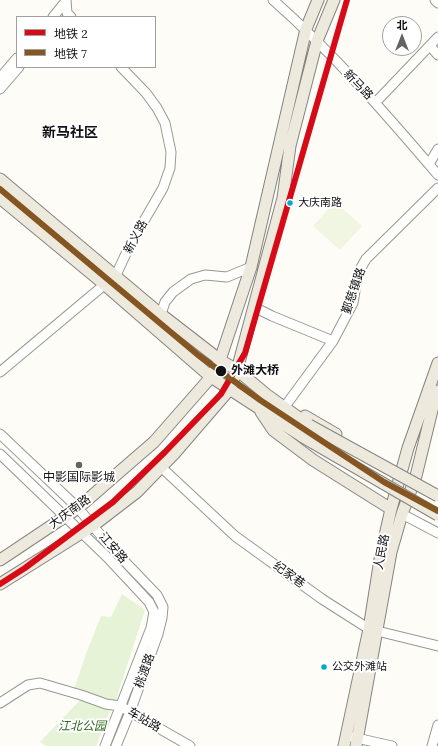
<!DOCTYPE html>
<meta charset="utf-8">
<style>
body{margin:0}
#map{position:relative;width:438px;height:746px;overflow:hidden;background:#fdfcf7;font-family:Lora,"Noto Sans SC",serif}
canvas{display:block}
.legend{position:absolute;left:16px;top:16px;width:140px;height:52px;box-sizing:border-box;background:#fff;border:1px solid #a0a0a0;margin:0;padding:5px 7px;list-style:none;font-size:12px;color:#111}
.legend li{display:flex;align-items:center;gap:8px;height:20px}
.legend b{width:20px;border:1px solid #a0a0a0}
.north{position:absolute;left:382px;top:16px;width:40px;height:40px;box-sizing:border-box;background:#fff;border:1px solid #a0a0a0;border-radius:50%;rotate:0deg;font-size:11px;font-weight:700;line-height:16px;text-align:center;color:#111}
.north::after{content:'';display:block;margin:auto;width:14px;height:18px;background:#646362;clip-path:polygon(50% 0,100% 100%,50% 72%,0 100%)}
</style>
<div id="map">
<canvas width="438" height="746"></canvas>
<ul class="legend">
<li><b style="height:5px;background:#d60b17"></b>地铁 2</li>
<li><b style="height:5px;background:#855622"></b>地铁 7</li>
</ul>
<div class="north">北</div>
</div>
<script>
const ctx = document.querySelector('canvas').getContext('2d');
ctx.lineJoin = 'round';
function fill(path, color) { ctx.fillStyle = color; ctx.fill(path, 'evenodd'); }
function stroke(path, color, width, dash) { ctx.strokeStyle = color; ctx.lineWidth = width; ctx.lineCap = dash ? 'butt' : 'round'; ctx.setLineDash(dash || []); ctx.stroke(path); }
function label(font, color, halo, rows, align = 'center') {
  ctx.font = font + ' Lora,"Noto Sans SC",serif'; ctx.lineWidth = 4; ctx.setLineDash([]); ctx.textBaseline = 'middle'; ctx.strokeStyle = halo; ctx.fillStyle = color; for (const [text, x, y, turn = 0] of rows) {
    ctx.save(); ctx.translate(x, y); ctx.rotate((+turn || 0) * Math.PI / 180); ctx.textAlign = isNaN(turn) ? turn : align; if (halo) ctx.strokeText(text, 0, 0); ctx.fillText(text, 0, 0); ctx.restore();
  }
}
fill(new Path2D(`
 M122,594l23,16 -30,93 -41,-14 12,-35 15,-38 10,1z
 M83,697l27,14 -14,35h-50l-6,-4z`), '#e7f3d7');
fill(new Path2D(`
 M335,202l27,24 -22,24 -27,-24z`), '#f0f6e1');
const minor = new Path2D(`
 M66,0l1,13 4,4
 M273,0c60,53 113,114 165,175
 M435,0l3,3
 M53,17l13,-16
 M430,46l8,9
 M0,78l17,-20
 M0,89l19,-22
 M376,102l62,-65
 M429,164l9,-15
 M254,307l18,9 61,25
 M161,314l4,-12 8,-10 18,-13 14,-4 22,2 24,-10
 M0,372l116,-97 14,-30 33,-57 7,-20 1,-16 -6,-29 -8,-15 -11,-15 -25,-26
 M286,405l47,-64 20,-38 5,-30 8,-14 72,-71
 M0,434l78,74 30,36 49,51 6,12 -1,11 -4,16 -28,78 -14,34
 M0,454l107,103 42,45 5,10 -3,16 -46,118
 M161,467l74,69 87,63 47,30 69,17
 M402,514l36,19
 M0,703l28,-18 12,-2 41,12 25,9 14,2 70,40
 M352,737l40,9
 M432,746l6,-21`);
const major = new Path2D(`
 M0,179l158,133 62,48 17,10 30,25 42,30
 M0,198l104,86 107,93 92,60
 M261,412l12,18 40,30 78,49
 M305,416l31,18
 M0,560l78,-52 54,-47 22,-19 57,-65 9,-17 31,-93 55,-238 12,-29
 M0,584l94,-59 43,-33 37,-38 56,-65 7,-19 46,-172 7,-52 27,-105 17,-41
 M344,746l25,-117 12,-76 10,-44 17,-61 30,-85
 M356,746l35,-194 11,-38 14,-38 18,-74 4,-11`);
stroke(minor, '#979795', 11);
stroke(major, '#858482', 13);
stroke(minor, '#fffffe', 9);
stroke(major, '#ede9dc', 11);
stroke(new Path2D(`
 M317,107l3,-18`), '#d9c6c7', 2);
const majorBridge = new Path2D(`
 M309,425l129,71
 M303,437l135,78`);
stroke(majorBridge, '#858482', 13, []);
stroke(majorBridge, '#ede9dc', 11);
stroke(new Path2D(`
 M0,584l25,-16 88,-66 52,-50 56,-58 24,-41 102,-353`), '#d60b17', 6);
stroke(new Path2D(`
 M0,189l198,166 62,45 124,82 54,29`), '#855622', 6);
for (const [x, y, r, color] of [
 [290,203,3.5,"#00a9ce"],
 [221,371,6,"#111"],
 [79,465,4,"#646362"],
 [324,667,3.5,"#00a9ce"]
]) { const dot = new Path2D(); dot.arc(x, y, r, 0, 2 * Math.PI); ctx.fillStyle = color; ctx.fill(dot); stroke(dot, '#fff', 1.5); }
label('11px', '#111', '#fff', [
 ["大庆南路",298,203],
 ["公交外滩站",332,667]
], 'left');
label('12px', '#111', '#fff', [
 ["新马路",358,85,46],
 ["新义路",136,237,-62],
 ["鄞慈镇路",354,291,-71],
 ["大庆南路",70,512,-36],
 ["江安路",113,548,49],
 ["人民路",382,552,-79],
 ["纪家巷",289,575,36],
 ["桃渡路",145,671,-70],
 ["车站路",144,720,30]
]);
label('bold 12px', '#111', '#fff', [
 ["外滩大桥",231,371]
], 'left');
label('12px', '#111', '#fff', [
 ["中影国际影城",79,478]
]);
label('italic 12px', '#2f6b1f', '#fff', [
 ["江北公园",82,727]
]);
label('bold 14px', '#111', '#fff', [
 ["新马社区",70,133]
]);
</script>
